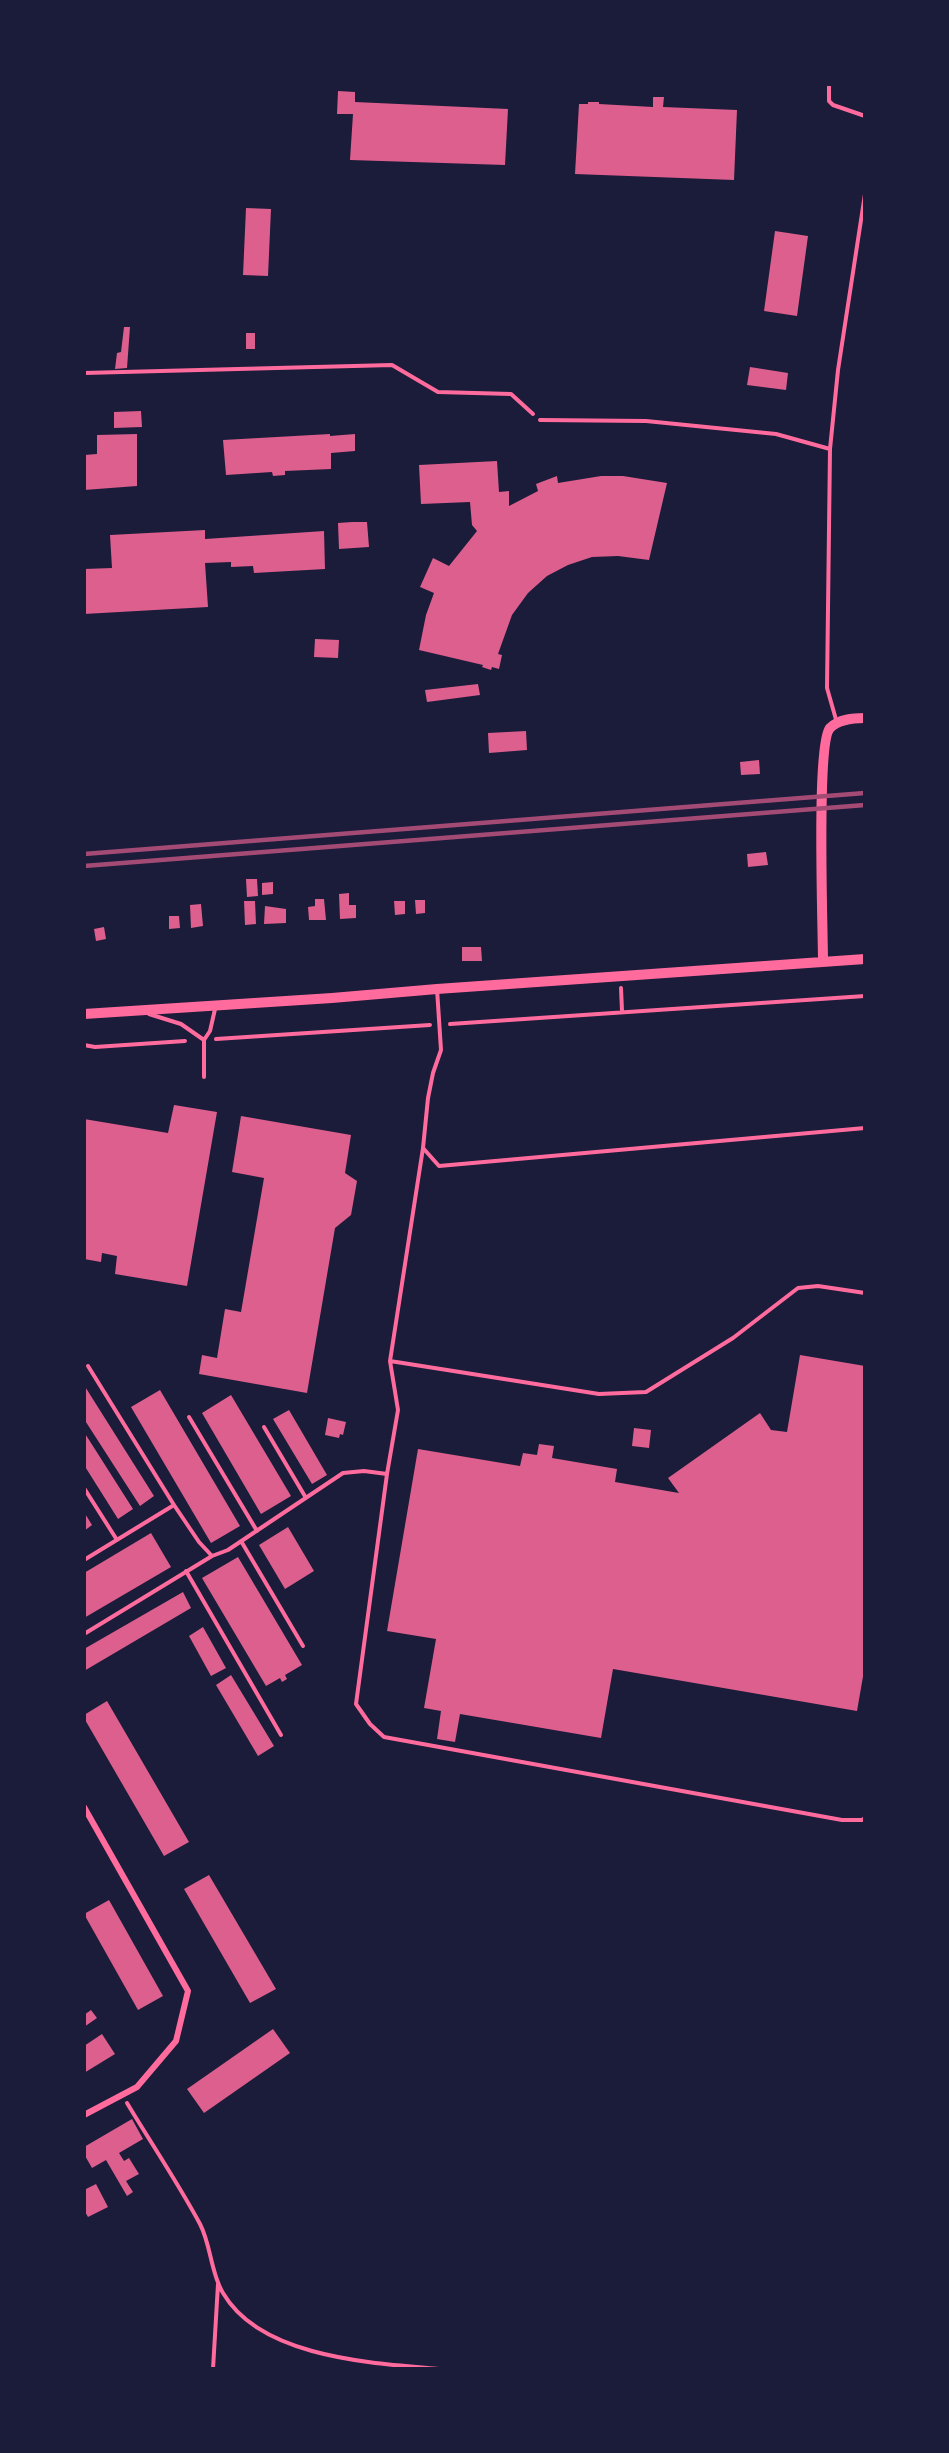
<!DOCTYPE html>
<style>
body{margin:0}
#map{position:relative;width:949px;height:2453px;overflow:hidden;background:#1b1b3a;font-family:"Exo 2",sans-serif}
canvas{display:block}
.frame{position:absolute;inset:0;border:86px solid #1b1b3a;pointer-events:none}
</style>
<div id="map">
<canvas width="949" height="2453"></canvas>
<div class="frame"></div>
</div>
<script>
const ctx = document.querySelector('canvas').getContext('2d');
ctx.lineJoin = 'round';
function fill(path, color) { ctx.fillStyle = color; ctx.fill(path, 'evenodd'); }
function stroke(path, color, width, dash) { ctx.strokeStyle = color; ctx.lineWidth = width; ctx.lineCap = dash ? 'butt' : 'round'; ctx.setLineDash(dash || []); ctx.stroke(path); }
fill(new Path2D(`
 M338,91l17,1v10l153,7 -3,56 -155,-5 3,-46h-16z
 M653,97h11l-1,10 74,3 -3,70 -159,-6 4,-70h9v-2h11v2l54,3z
 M246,208l25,1 -3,67 -25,-1z
 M775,231l33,5 -11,80 -33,-5z
 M124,327h6l-3,41 -12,1 2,-16 4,-1z
 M246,333h9v16h-9z
 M750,367l38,6 -2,17 -39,-5z
 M141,411l1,16 -28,1v-16z
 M137,434v52l-53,4v-35l13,-1v-19z
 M330,434v2l25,-2v17l-24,2v16l-46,2v4l-12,1 -1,-4 -46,3 -3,-35z
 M497,461l2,31 10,-1v15l29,-15 -2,-7 21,-8 1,7 43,-7h22l44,7 -18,77 -31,-4 -26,1 -24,8 -21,11 -19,17 -16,22 -14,39 4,1 -3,14 -7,-2 -1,3 -9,-3 1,-2 -64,-15 7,-35 8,-22 -14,-6 13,-29 16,8 28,-35 -5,-6 -2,-23 -49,2 -2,-39z
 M352,522h15l2,25 -30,2 -1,-26z
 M205,530v9l119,-8 1,38 -71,4 -1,-7 -22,1v-5l-26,1 3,44 -124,7v-45l28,-1 -2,-33z
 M315,639l24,1 -1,18 -24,-1z
 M478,684l2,11 -53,7 -2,-12z
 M526,731l1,19 -38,3 -1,-20z
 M759,760l1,14 -19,1 -1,-13z
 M766,852l2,13 -20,2 -1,-13z
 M246,879h11l1,17 -11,1z
 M273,882v12l-11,1v-12z
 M349,893v12h7v13l-16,1 -1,-25z
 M315,899h9l2,21h-17l-1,-13 7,-1z
 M415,900h10v13l-9,1z
 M244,901h11l1,23 -11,1z
 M394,901h11v13l-10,1z
 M201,904l2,22 -12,2 -1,-23z
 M265,906l21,3v14l-22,1z
 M169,916h10l1,12 -11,1z
 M104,927l2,12 -10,2 -2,-12z
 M462,947h19l1,14h-20z
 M174,1105l43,7 -30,174 -72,-12 2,-18 -15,-3 -1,9 -17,-3v-140l84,14z
 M241,1116l110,19 -6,38 12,8 -6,34 -16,13 -28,165 -108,-19 3,-19 15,3 8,-49 16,3 23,-134 -32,-6z
 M800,1355l65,11v299l-8,46 -244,-42 -12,69 -141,-24 -5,28 -18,-3 4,-28 -17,-3 12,-69 -49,-8 31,-182 102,17 3,-13 14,2 2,-11 15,2 -2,12 65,11 -2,13 64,11 -11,-15 92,-65 11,17 16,2z
 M84,1385l70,111 -14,10 -56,-87z
 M160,1390l80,136 -29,17 -80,-136z
 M231,1395l60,101 -30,18 -59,-101z
 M289,1410l38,65 -15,9 -39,-65z
 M328,1418l18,4 -3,13 -3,-1 -1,4 -14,-3z
 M634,1428l17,2 -2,18 -17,-2z
 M84,1432l49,77 -15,10 -34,-54z
 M84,1512l8,13 -8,6z
 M288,1527l26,44 -29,18 -26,-44z
 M151,1533l20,34 -87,51v-45z
 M238,1557l64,108 -17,10 2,4 -5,3 -2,-4 -14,8 -64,-108z
 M183,1592l8,16 -107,63v-22z
 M203,1627l23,41 -15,8 -22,-40z
 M231,1675l43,71 -16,10 -42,-71z
 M107,1701l82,141 -25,14 -80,-138v-3z
 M209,1875l67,114 -26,14 -66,-114z
 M109,1900l54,96 -25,14 -54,-96z
 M91,2010l6,8 -13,9v-12z
 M273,2029l17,24 -86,60 -17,-24z
 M102,2034l13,20 -31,19v-27z
 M132,2119l11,20 -24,14 5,8 5,-3 10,16 -13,7 7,11 -6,4 -21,-36 -14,8 -8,-14v-7z
 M96,2184l12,23 -20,10 -4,-7v-20z`), '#dd5f8e');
stroke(new Path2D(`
 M84,373l308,-8 46,27 73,2 22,20
 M621,988l1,23
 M450,1024l415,-28
 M216,1039l214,-14
 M84,1045l11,2 90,-6
 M127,2103c24,40 51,80 73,121 11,21 11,50 23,69 38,65 149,70 216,76
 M213,2369l5,-85`), '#ff6b9d', 4);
stroke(new Path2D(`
 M829,84v17l4,4 32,11
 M540,420l106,1 130,13 54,15
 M837,723l-10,-35 3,-239 8,-79 27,-176
 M437,989l4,61 -8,23 -5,25 -5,50 -33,213 8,49 -11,64 -31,230 14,20 14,13 458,83h20l3,-2
 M149,1014l32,10 23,16
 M204,1077v-37l6,-9 5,-22
 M423,1148l16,18 426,-38
 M390,1361l209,33 47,-2 87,-54 65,-50 20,-2 47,7
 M189,1417l68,114
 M264,1427l42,71
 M84,1488l33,52
 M174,1505l25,37 13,14 16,-6 115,-77 21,-2 23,3
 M241,1541l62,105
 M84,1560l90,-55 -86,-139
 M186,1571l95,164
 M84,1634l128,-78`), '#ff6b9d', 4);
stroke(new Path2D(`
 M84,1807l104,184 -12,50 -39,46 -53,28`), '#ff6b9d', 6);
stroke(new Path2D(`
 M823,962c0,-33 -7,-219 7,-234 9,-9 23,-10 35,-10
 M84,1014l248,-16 105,-9 428,-30`), '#ff6b9d', 10);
stroke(new Path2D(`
 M84,854l781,-61
 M84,866l781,-61`), '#a44b75', 4.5);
</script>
